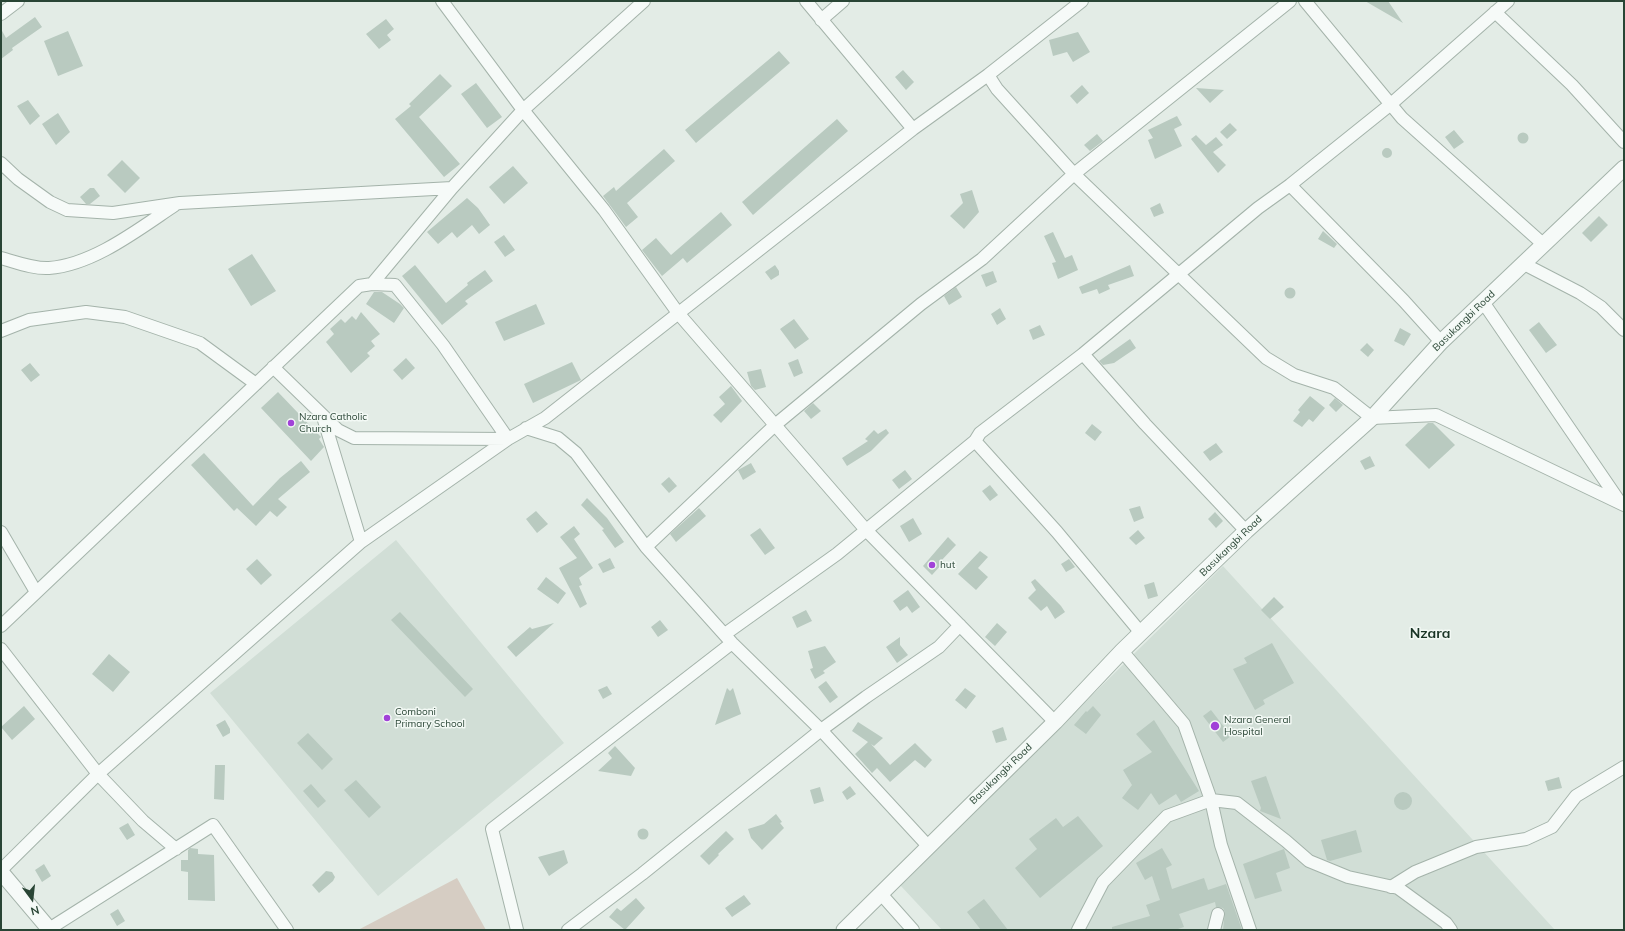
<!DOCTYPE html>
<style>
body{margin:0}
#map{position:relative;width:1625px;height:931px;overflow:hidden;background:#e3ece6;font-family:Mulish,sans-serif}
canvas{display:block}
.frame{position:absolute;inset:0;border:2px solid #294535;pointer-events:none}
.north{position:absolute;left:12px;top:879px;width:40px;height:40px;-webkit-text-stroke:3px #f3f9f5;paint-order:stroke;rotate:165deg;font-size:11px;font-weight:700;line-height:16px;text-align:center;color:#294535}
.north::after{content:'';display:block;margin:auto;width:14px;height:18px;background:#294535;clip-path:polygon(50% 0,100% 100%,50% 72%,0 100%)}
</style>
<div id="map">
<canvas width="1625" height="931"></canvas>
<div class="frame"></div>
<div class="north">N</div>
</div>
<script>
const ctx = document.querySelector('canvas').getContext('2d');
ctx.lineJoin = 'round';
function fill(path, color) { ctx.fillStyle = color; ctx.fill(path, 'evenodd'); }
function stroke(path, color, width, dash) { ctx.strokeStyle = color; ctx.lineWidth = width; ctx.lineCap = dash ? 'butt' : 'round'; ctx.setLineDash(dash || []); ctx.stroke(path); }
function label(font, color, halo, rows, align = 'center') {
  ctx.font = font + ' Mulish,sans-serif'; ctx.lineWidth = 3; ctx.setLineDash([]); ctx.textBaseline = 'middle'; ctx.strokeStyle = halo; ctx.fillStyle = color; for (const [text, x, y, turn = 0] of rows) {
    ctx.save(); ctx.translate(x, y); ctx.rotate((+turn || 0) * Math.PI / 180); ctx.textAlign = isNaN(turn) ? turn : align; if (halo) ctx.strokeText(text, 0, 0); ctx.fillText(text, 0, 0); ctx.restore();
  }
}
fill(new Path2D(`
 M396,540l168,203 -186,153 -168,-203z
 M1223,566l332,364h-613l-42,-45z`), '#d1ded6');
fill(new Path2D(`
 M457,878l29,52h-128z`), '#d6cdc3');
fill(new Path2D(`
 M1365,1h23l15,22z
 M35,17l7,10 -30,21 1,2 -12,9v-30l5,9z
 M386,19l8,10 -7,6 4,5 -12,9 -13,-15z
 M68,31l15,35 -25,10 -14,-35z
 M1078,32l12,20 -17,10 -6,-10 -14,4 -4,-16z
 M779,51l11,12 -94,80 -11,-13z
 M903,70l11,12 -8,8 -11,-13z
 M440,74l12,12 -33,31 41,47 -16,13 -49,-58 16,-13 -2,-2z
 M476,83l26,34 -15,11 -26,-34z
 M1082,85l7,8 -12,11 -7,-8z
 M1196,88l28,2 -14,13z
 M28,100l12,16 -10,9 -13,-19z
 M58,113l12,19 -14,13 -14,-21z
 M1177,116l5,9 -8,4 8,17 -27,13 -7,-19 5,-2 -5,-8z
 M837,119l11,12 -95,84 -11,-13z
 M1230,123l7,7 -10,9 -7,-7z
 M1454,130l10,12 -10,7 -9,-12z
 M1517.5 138a5.5 5.5 0 1 1 11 0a5.5 5.5 0 1 1-11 0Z
 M1097,134l6,7 -13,10 -6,-6z
 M1196,135l10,10 10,-8 7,8 -10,7 13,13 -8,8 -27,-34z
 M1382 153a5 5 0 1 1 10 0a5 5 0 1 1-10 0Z
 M664,149l11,12 -48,42 11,14 -12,10 -23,-31 11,-9 2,4z
 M122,160l18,18 -15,15 -18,-18z
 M513,166l15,17 -24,21 -15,-17z
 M90,188h4l6,8 -10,8h-4l-6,-7z
 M972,190l7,22 -15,17 -14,-13 13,-13 -3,-9z
 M467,198l11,10 12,17 -11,9 -7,-9 -15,13 -5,-6 -14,12 -11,-12z
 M1160,203l4,10 -10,4 -4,-9z
 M721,212l11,13 -45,38 -4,-5 -21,18 -20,-26 14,-12 15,17z
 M1599,216l9,9 -17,17 -9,-9z
 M1323,231l14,13 -3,4 -16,-9z
 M1053,232l12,26 7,-3 6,15 -20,9 -6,-16 4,-1 -12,-26z
 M504,235l11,15 -10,7 -11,-15z
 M252,254l24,37 -25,15 -23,-37z
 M415,265l31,38 22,-18 -1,-2 18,-13 8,11 -28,20 3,3 -26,21 -40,-49z
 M775,265l4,6v4l-8,5 -6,-8z
 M1130,265l4,11 -26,9 2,4 -11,5 -2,-5 -15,5 -3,-7z
 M993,271l4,11 -11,5 -5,-12z
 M956,287l6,10 -13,8 -5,-9z
 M1284.5 293a5.5 5.5 0 1 1 11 0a5.5 5.5 0 1 1-11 0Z
 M374,292h8l18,12 4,4 -10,15 -28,-19z
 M536,304l9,20 -41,17 -9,-19z
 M1000,308l6,11 -9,6 -6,-11z
 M361,312l19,22 -9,7 4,5 -8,7 3,3 -19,17 -25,-31 8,-8 -4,-5 11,-10 4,4 7,-7 4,4z
 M794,319l15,20 -14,10 -15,-20z
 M1539,322l18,23 -11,8 -17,-23z
 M1040,325l5,10 -12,5 -4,-10z
 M1400,328l11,6 -7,12 -10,-5z
 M1130,339l6,9 -22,15 -11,2 -4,-4z
 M1367,343l7,7 -6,7 -8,-7z
 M406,358l9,10 -13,12 -9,-10z
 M798,359l5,14 -9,4 -6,-14z
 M572,362l9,18 -48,23 -9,-19z
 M30,363l10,12 -9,7 -10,-12z
 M761,369l5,18 -11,3 -4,-4 -4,-14z
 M731,386l11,15 -21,22 -8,-8 12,-11 -6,-7z
 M278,392l43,45 -2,2 5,8 -13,14 -50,-53z
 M1310,396l15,12 -12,14 -4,-3 -7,8 -9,-6 7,-9 -2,-2z
 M1335,398l8,7 -7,7 -7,-7z
 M813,403l8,8 -10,8 -7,-8z
 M1428,423h5l22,22 -26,24 -24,-24z
 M1092,424l10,8 -7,9 -10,-8z
 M886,429l3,4 -18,18 -24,15 -5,-8 26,-17 -3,-2 9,-9 4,4z
 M1216,443l7,9 -13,9 -7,-9z
 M204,453l49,53 27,-28 21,-17 9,11 -32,27 9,8 -10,10 -7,-6 -14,15 -19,-18 -3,3 -43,-46z
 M1370,456l5,10 -10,4 -5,-9z
 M751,463l5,9 -13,8 -5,-10z
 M905,470l7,9 -13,10 -7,-9z
 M669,477l8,9 -8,7 -8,-9z
 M990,485l8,10 -8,6 -8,-10z
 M587,498l20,20 17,24 -9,6 -13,-18 2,-1 -23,-24z
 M1140,506l4,12 -10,4 -5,-13z
 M699,508l7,8 -30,26 -6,-8z
 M536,511l12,13 -11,9 -11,-14z
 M1215,512l8,9 -7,7 -8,-9z
 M913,518l9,16 -13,8 -9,-16z
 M574,526l6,8 -6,5 19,29 -14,10 3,7 -3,1 8,18 -7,4 -21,-40 18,-10 -17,-21z
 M760,528l15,20 -10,7 -15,-20z
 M1138,530l7,8 -9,7 -7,-7z
 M948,537l8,8 -16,17 2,2 -10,11 -9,-9z
 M980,551l8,6 -10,11 10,9 -12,13 -18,-16z
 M610,558l5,10 -12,5 -5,-9z
 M257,559l15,16 -11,10 -15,-16z
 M1069,559l6,8 -9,5 -5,-8z
 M546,577l20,16 -8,11 -21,-15z
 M1035,579l26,27 4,6 -10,7 -8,-13 -6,5 -13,-13 8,-8 -5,-8z
 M1154,582l4,14 -10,3 -4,-14z
 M908,590l12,17 -8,6 -5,-7 -7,5 -7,-10z
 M1274,597l10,10 -14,12 -9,-9z
 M806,610l6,11 -15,7 -5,-11z
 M400,612l73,77 -8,8 -74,-77z
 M660,620l8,10 -10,7 -7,-10z
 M554,623l-38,34 -9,-10 23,-20 2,2z
 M997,623l10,9 -12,14 -10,-9z
 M900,637v8l8,10 -11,8 -11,-16z
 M1272,643l22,40 -31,17 2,4 -10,6 -22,-41 14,-6 -3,-5z
 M825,646l11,16 -13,9 2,2 -10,6 -5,-10 3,-1 -5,-17z
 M109,654l21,18 -17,20 -21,-18z
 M826,681l12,16 -8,6 -12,-16z
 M607,686l5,8 -9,5 -5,-9z
 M727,688l3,3 3,-3 8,26 -26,11z
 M965,688l11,8 -10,13 -11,-9z
 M24,706l11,13 -23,21 -11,-13z
 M1093,706l8,9 -15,19 -12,-9 12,-14 1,1z
 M1211,710l20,26 -8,6 -20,-26z
 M225,720l5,9v4l-7,4 -7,-12z
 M1154,720l45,71 -18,11 -5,-8 -17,11 -8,-12 -13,17 -16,-12 10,-13 -9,-15 29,-18 -16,-18z
 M858,722l25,16 -9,8 -3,-2 19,21 25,-22 17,17 -7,8 -10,-8 -25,22 -13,-14 -5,5 -17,-19 13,-12 -16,-11z
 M1003,727l4,13 -11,3 -4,-12z
 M308,733l25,26 -11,11 -25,-27z
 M615,746l20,22 -4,8 -33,-5 14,-13 -4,-5z
 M215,765h10l-1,35 -10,-1z
 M1266,776l15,43 -21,-8 1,-3 -10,-27z
 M1559,777l3,11 -14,3 -3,-10z
 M356,780l25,27 -12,11 -25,-28z
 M311,784l15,17 -8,7 -15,-17z
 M850,786l6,8 -9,6 -5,-8z
 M820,787l4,14 -10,3 -4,-14z
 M1394 801a9 9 0 1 1 18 0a9 9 0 1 1-18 0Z
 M776,814l6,8 -2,1 4,5 -22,22 -11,-12 -3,-9 16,-5z
 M1078,816l25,30 -63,52 -25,-30 22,-19 -8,-10 10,-8 17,-13 7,9z
 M128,823l7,12 -8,5 -8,-12z
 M637.5 834a5.5 5.5 0 1 1 11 0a5.5 5.5 0 1 1-11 0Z
 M1356,830l6,22 -32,9 -3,-1 -6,-20z
 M726,831l8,8 -16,15 1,1 -10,10 -9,-9z
 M190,848l8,1v5l16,1 1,46 -27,-1v-28l-7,-1v-11h7v-10z
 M1162,848l10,17 -6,3 6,21 32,-11 4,12 18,-6 16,46h-19l2,-18 -2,-4 -7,-1 -1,-5 -36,12 5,13 -9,3h-63v-3l38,-11 -4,-11 14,-5 -8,-24 -7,4 -9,-17z
 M1284,849l6,19 -14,5 6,18 -27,8 -12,-35z
 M564,850l4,13 -19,13 -11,-19z
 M44,864l7,12 -9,6 -7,-12z
 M326,871l6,1 3,5 -2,4 -14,12 -7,-8z
 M744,895l7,9 -19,13 -7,-9z
 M636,898l9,10 -20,22 -16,-13 8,-9 4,3z
 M984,899l24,31h-27l-14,-18z
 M118,909l7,12 -8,5 -7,-12z`), '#b9cac0');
const minor = new Path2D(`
 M442,1l81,109 81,100 74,103 188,217 189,192
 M806,1l107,128
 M1305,1l97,117 141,126
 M1495,12l77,73 52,57
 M1,14l17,-13
 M821,20l22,-19
 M988,75l9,14 77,85 192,184 28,17 40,13 38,30 64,-3 188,90
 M1,163l17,16 32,23 17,8 46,3 67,-10 272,-15
 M1290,185l114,116 37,41
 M1,258c15,4 32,11 48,10 44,-3 90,-39 126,-63
 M1524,264l56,29 21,14 23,23
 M372,284l80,-96 71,-78 121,-109
 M1483,302l136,199
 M1,331l28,-11 57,-8 39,5 75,26 56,41
 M1083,354l62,70 101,107
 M273,367l65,63 16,8 154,1
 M323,417l38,125
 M526,428l32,10 18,15 70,94 86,96 89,87 107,116
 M975,441l82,91 84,101
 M1,532l35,60
 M646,547l129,-122 146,-121 61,-45 92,-85 216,-173
 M1,626l358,-340 13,-2 23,1 48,60 65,94
 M725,634l112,-80 138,-113 5,-8 103,-79 175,-146 32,-23 101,-81 117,-103
 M1,649l97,125 45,47 33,28
 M1122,651l62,73 27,76 10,45 29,85
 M1,870l97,-96 263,-232 147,-103 37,-21 368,-289 75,-54 94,-74
 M1391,887l24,-15 61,-25 50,-8 26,-12 24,-31 48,-29
 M881,894l32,36
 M49,929l164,-104 74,105
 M517,930l-25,-101 240,-186
 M568,930l74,-56 179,-144 45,-33 73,-50 21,-22
 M1078,930l25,-48 64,-66 44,-16 26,3 49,38 23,20 39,16 50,11 48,35 5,7
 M1214,930l4,-16`);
const tertiary = new Path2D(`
 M1,872l49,58
 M844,930l211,-208 67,-71 124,-120 126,-113 69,-76 183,-174`);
stroke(minor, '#a4b3aa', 14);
stroke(tertiary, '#a4b3aa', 17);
stroke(minor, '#f6faf8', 12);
stroke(tertiary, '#f6faf8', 15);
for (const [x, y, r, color] of [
 [291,423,4,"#a141d8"],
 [932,565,4,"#a141d8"],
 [387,718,4,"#a141d8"],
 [1215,726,5,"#a141d8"]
]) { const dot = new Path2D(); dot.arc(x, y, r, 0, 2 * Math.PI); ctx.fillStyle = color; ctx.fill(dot); stroke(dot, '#f3f9f5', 1.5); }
label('10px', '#294535', '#f3f9f5', [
 ["Basukangbi Road",1464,321,-44],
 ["Basukangbi Road",1231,546,-44],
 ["Basukangbi Road",1001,774,-44]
]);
label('10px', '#294535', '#f3f9f5', [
 ["Nzara Catholic",299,417],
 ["Church",299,429],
 ["hut",940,565],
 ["Comboni",395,712],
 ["Primary School",395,724],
 ["Nzara General",1224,720],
 ["Hospital",1224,732]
], 'left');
label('bold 14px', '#1b3627', '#f3f9f5', [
 ["Nzara",1430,634]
]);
</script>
